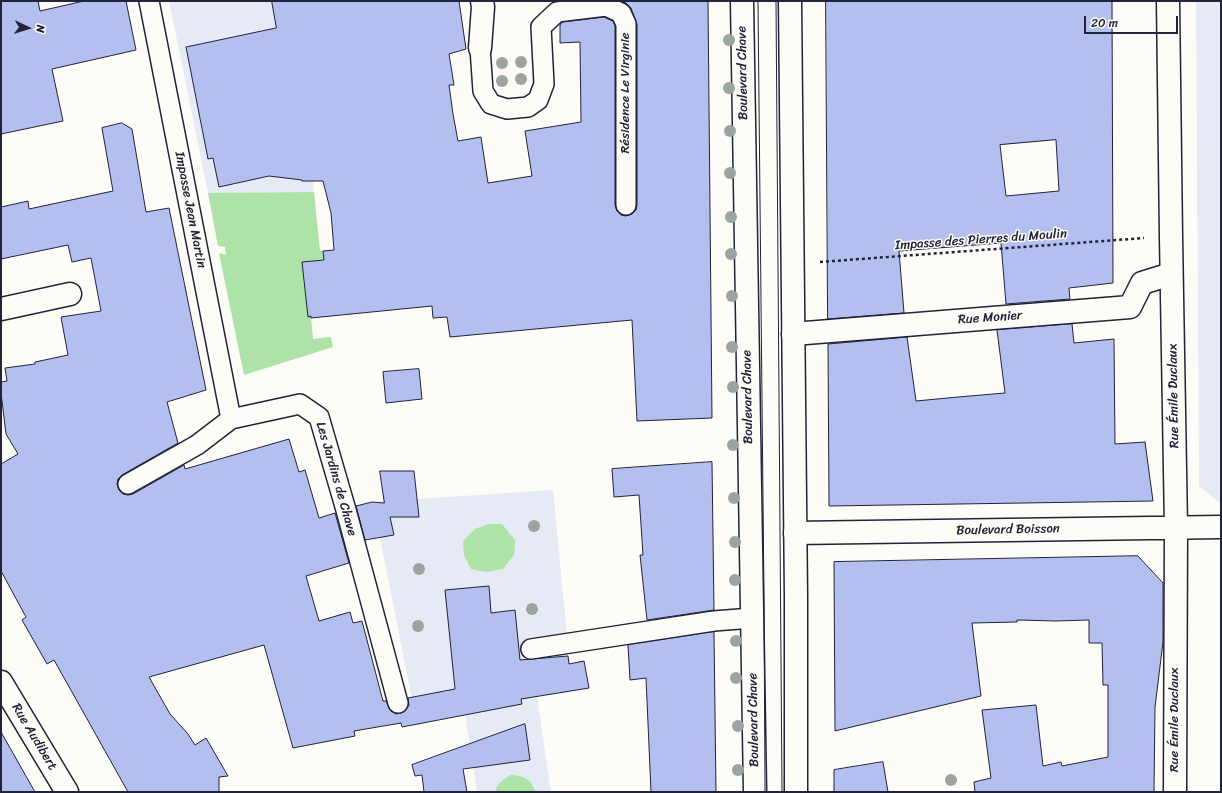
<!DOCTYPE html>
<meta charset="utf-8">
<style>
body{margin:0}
#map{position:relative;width:1222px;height:793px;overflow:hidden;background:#fdfcf7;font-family:Sriracha,sans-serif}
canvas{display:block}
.frame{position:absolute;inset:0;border:2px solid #22223b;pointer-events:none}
.north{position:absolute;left:8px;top:8px;width:40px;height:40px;-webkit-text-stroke:3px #fdfcf7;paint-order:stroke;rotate:94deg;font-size:11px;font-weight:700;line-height:16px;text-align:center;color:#22223b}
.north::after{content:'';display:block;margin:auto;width:14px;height:18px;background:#22223b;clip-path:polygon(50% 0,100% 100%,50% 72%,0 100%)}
.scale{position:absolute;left:1084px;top:16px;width:94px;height:18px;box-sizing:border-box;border:2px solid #22223b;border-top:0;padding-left:5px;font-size:12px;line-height:14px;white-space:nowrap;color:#22223b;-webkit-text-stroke:3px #fdfcf7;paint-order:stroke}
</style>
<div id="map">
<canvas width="1222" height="793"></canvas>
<div class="frame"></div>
<div class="north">N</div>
<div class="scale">20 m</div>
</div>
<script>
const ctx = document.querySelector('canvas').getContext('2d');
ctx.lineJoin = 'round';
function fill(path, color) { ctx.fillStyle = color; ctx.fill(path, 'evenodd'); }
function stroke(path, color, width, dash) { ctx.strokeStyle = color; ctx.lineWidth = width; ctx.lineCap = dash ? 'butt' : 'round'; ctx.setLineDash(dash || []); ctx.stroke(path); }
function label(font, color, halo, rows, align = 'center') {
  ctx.font = font + ' Sriracha,sans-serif'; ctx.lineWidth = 3; ctx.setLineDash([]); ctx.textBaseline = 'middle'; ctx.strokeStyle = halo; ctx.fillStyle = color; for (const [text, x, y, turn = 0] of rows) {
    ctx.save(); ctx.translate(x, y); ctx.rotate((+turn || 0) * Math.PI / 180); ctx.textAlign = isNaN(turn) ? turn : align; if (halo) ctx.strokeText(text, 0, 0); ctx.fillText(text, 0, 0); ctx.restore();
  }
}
fill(new Path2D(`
 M169,1h155l2,19 -52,8 28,152 1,1h10l1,11 -106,1z
 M1196,1h25v500h-4l-18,-15z
 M553,490l14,146 -1,8 9,47 -38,6 14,95h-74l-13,-84 -49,7 -42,-213z`), '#e6eaf5');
fill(new Path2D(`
 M314,192l6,59h3l1,9 -21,2 5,55 3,-1 2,23 18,-2 2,10 -89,28 -25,-122 7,2 -1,-8 -7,-1 -10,-53z
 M488,524h14l13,16 -1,15 -11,14 -17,3 -15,-3 -7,-14 -1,-14 12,-12z
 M511,775c15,1 19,4 25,17h-41c2,-9 9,-13 16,-17z`), '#ade3a6');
const building = new Path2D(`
 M1,1h37l2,10 44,-10h42l10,49 -84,19 11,52 -62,13z
 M272,1h187l7,48 -17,5 5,31h-5l4,29 5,27 23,-4 7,46 44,-7 -7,-45 56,-9 -1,-80 -20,1v-18l2,-3 42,-5 9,4 2,5v179l2,6 4,4 5,1 6,-2 4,-4 1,-5v-181l-6,-16 -5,-5 -5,-2h87l4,417 -75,3 -5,-101 -182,17 -3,-20 -14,1 -1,-12 -121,12v-2l-3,1 -6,-55 22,-2 -1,-9 11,-1 -3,-37 -8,-32h-21v-1l-33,-4 -50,11 -6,-29 -5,1 -22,-112 90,-19z
 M826,1h286l1,282 -44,5 1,11 -64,5 -5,-61 -102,8 5,62 -76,6zM1056,140l3,51 -53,5 -6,-51z
 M122,123l10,6 14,83 23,-4 37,182 -39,12 11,41 -56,32 -4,4 -1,5 2,6 4,4 5,1 5,-1 51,-29 1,4 104,-30 10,33 6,-2 14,48 16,-5 14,50 -43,13 13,45 31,-9 3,11 9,-2 21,80h3l5,10 5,3 5,-1 4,-2 4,-6 -1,-7 47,-9 -10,-99 44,-4 2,27 24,-3 5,50 48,-4 1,8 15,-3 5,27 -68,11 1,5 -120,23 -1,-4 -47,8 1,5 -62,12 -29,-103 -115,32 21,37 18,20 7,11 11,-7 22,38 -9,1v15h-91l-74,-132 -7,4 -25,-44 4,-3 -25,-46v-107l17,-10 -12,-20 -5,-41v-11l6,-1 -2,-13 30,-4v-2l33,-7 -7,-38 40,-6 -10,-53 -19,4 -4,-17 -67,14v-52l27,-6 1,8 84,-18 -11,-63z
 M1072,324l2,19 40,-4 1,105 30,-2 8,59 -324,5 -1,-162 79,-7 9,64 42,-4 47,-4 -8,-63z
 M419,369l3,30 -36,4 -3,-31z
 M712,462l2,148 -67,10 -7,-65h3l-4,-60 -25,2 -2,-28z
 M380,471h34l5,46h-29l4,18 -29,5 -9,-34 16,-4 12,1z
 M1138,556l25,27v59l-8,65 -1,85h-179l-1,-10 17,-4 -9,-68 54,-5 7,61 18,-4 1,4 46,-9v-72h-5l-1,-42h-13v-23l-33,1 -39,-1v2l-45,1 9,73 -146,35 -1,-169z
 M714,632l2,160h-65l-5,-114 -16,2 -2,-35z
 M525,724l5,36 -67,9 4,23h-43l-2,-17 -7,1 -3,-11z
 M1,732l34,60h-34z
 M883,762l5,30h-54v-22z`);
fill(building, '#b2bfef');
stroke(building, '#22223b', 1);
const service = new Path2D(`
 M149,1l82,418
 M480,48l3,43 8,13 16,5 21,-2 10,-7 6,-16 -3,-57 16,-15 49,-6 15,7 5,11v181
 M128,484l69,-39 34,-26 69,-15 19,13 27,93 52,193
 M531,649l183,-28 38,-3`);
const minor = new Path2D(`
 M1168,1l3,236 5,291 -1,264
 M480,48l3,-41 -1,-6
 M1,309l69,-15
 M793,334l337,-27 12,-24 29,-9
 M795,533l426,-6
 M1,682l66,110`);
const tertiary = new Path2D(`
 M742,1l13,791
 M790,1l6,597v194`);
stroke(service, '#22223b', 22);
stroke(minor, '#22223b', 25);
stroke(tertiary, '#22223b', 25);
stroke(new Path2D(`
 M820,262l324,-24`), '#22223b', 2.5, [3, 3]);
stroke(service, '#fdfcf7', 19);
stroke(minor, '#fdfcf7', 22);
stroke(tertiary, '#fdfcf7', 22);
stroke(new Path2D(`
 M758,1l6,597 1,194
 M776,1l6,791`), '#22223b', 1);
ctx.fillStyle = '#9ca4a1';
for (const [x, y] of [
 [729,40],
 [521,62],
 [502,63],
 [521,79],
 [502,81],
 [729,88],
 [730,131],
 [730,173],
 [731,217],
 [731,254],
 [732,296],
 [732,347],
 [733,387],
 [733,445],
 [734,498],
 [534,526],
 [735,542],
 [419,569],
 [735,580],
 [532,609],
 [418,626],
 [736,641],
 [736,678],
 [738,726],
 [738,770],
 [951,780]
]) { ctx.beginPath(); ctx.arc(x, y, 6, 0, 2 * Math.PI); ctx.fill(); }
label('13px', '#22223b', '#fdfcf7', [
 ["Boulevard Chave",743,73,-91],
 ["Résidence Le Virginie",626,93,-90],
 ["Impasse Jean Martin",190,210,79],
 ["Impasse des Pierres du Moulin",981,240,-4],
 ["Rue Monier",990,318,-4],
 ["Rue Émile Duclaux",1174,396,-91],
 ["Boulevard Chave",748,397,-91],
 ["Les Jardins de Chave",336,479,74],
 ["Boulevard Boisson",1008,530,-1],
 ["Boulevard Chave",754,720,-91],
 ["Rue Émile Duclaux",1175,720,-90],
 ["Rue Audibert",34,737,59]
]);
</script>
